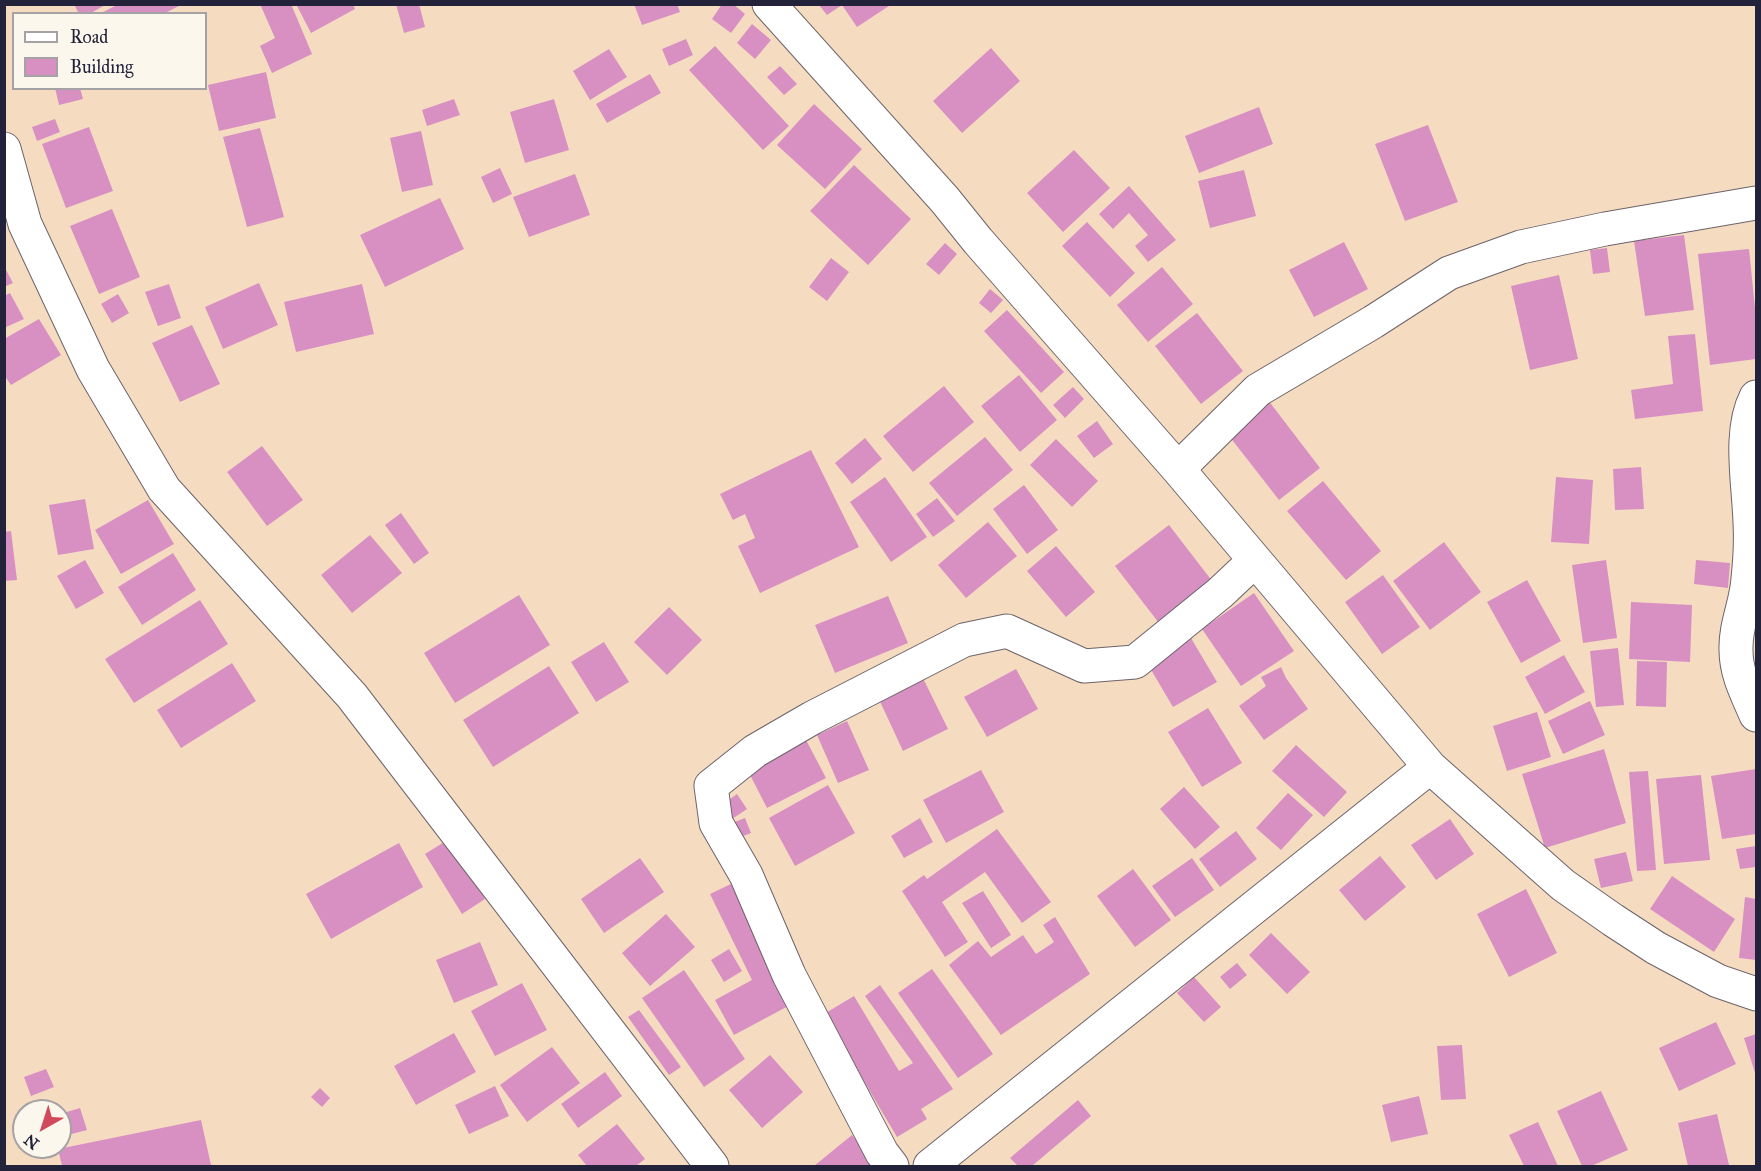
<!DOCTYPE html>
<style>
body{margin:0}
#map{position:relative;width:1761px;height:1171px;overflow:hidden;background:#f5dcc0;font-family:"IM FELL Great Primer",serif}
canvas{display:block}
.frame{position:absolute;inset:0;border:6px solid #22223b;pointer-events:none}
.legend{position:absolute;left:12px;top:12px;width:195px;height:78px;box-sizing:border-box;background:#fbf7ec;border:2px solid #a4a2a5;margin:0;padding:8px 10px;list-style:none;font-size:18px;color:#22223b}
.legend li{display:flex;align-items:center;gap:12px;height:30px}
.legend b{width:30px;border:2px solid #a4a2a5}
.north{position:absolute;left:12px;top:1099px;width:60px;height:60px;box-sizing:border-box;background:#fbf7ec;border:2px solid #a4a2a5;border-radius:50%;rotate:219deg;font-size:16px;font-weight:700;line-height:24px;text-align:center;color:#22223b}
.north::after{content:'';display:block;margin:auto;width:21px;height:27px;background:#d1495b;clip-path:polygon(50% 0,100% 100%,50% 72%,0 100%)}
</style>
<div id="map">
<canvas width="1761" height="1171"></canvas>
<div class="frame"></div>
<ul class="legend">
<li><b style="height:8px;background:#fff"></b>Road</li>
<li><b style="height:16px;background:#d890c3"></b>Building</li>
</ul>
<div class="north">N</div>
</div>
<script>
const ctx = document.querySelector('canvas').getContext('2d');
ctx.lineJoin = 'round';
function fill(path, color) { ctx.fillStyle = color; ctx.fill(path, 'evenodd'); }
function stroke(path, color, width, dash) { ctx.strokeStyle = color; ctx.lineWidth = width; ctx.lineCap = dash ? 'butt' : 'round'; ctx.setLineDash(dash || []); ctx.stroke(path); }
fill(new Path2D(`
 M74,4h33l-18,10h-10z
 M119,4h64l-20,10h-64z
 M260,4h31l21,50 -40,19 -12,-27 15,-8z
 M296,4h57l2,5 -44,24z
 M396,4h23l6,23 -21,6z
 M634,4h43l3,8 -38,13z
 M722,4h11l12,10 -14,19 -19,-14z
 M892,4l-35,23 -15,-22 -15,10 -8,-10z
 M752,24l19,16 -16,19 -18,-16z
 M686,39l7,16 -24,11 -7,-17z
 M715,46l74,80 -26,24 -74,-80z
 M991,48l29,33 -58,52 -29,-32z
 M609,49l18,28 -37,23 -17,-29z
 M780,66l17,18 -13,11 -17,-18z
 M266,72l10,46 -57,13 -11,-46z
 M650,74l11,19 -54,30 -11,-19z
 M55,88h25l3,11 -24,6z
 M454,99l6,16 -33,11 -5,-16z
 M554,99l15,51 -44,13 -15,-51z
 M814,104l48,45 -37,40 -48,-44z
 M1259,107l14,37 -74,29 -14,-37z
 M55,119l5,13 -23,9 -5,-14z
 M1428,125l30,77 -53,19 -30,-77z
 M89,127l24,64 -47,17 -24,-64z
 M260,128l24,89 -37,10 -24,-90z
 M421,131l12,54 -31,7 -12,-54z
 M1074,150l36,38 -47,44 -36,-39z
 M854,165l57,54 -43,46 -58,-54z
 M500,168l12,26 -19,9 -12,-26z
 M1244,170l12,46 -46,12 -12,-47z
 M575,174l15,41 -61,22 -16,-40z
 M1129,186l47,54 -28,22 -13,-16 13,-11 -19,-22 -16,16 -14,-15z
 M440,198l24,51 -79,38 -25,-52z
 M112,209l28,68 -41,17 -29,-68z
 M1087,222l48,51 -25,24 -48,-51z
 M1684,235l10,75 -49,6 -11,-75z
 M1344,242l24,47 -54,28 -25,-47z
 M945,243l12,11 -18,21 -13,-11z
 M1607,248l3,24 -17,2 -3,-24z
 M1749,249l7,69v41l-46,6 -12,-111z
 M831,258l18,14 -22,29 -18,-14z
 M4,266l9,17 -9,4z
 M1162,267l31,37 -45,38 -31,-37z
 M1559,275l19,84 -48,11 -19,-84z
 M259,283l19,42 -55,24 -18,-42z
 M169,284l12,34 -23,8 -13,-34z
 M362,284l12,50 -78,18 -12,-50z
 M990,289l13,11 -12,13 -12,-10z
 M10,293l14,26 -20,9v-32z
 M118,294l11,19 -17,10 -11,-19z
 M1007,310l57,62 -23,21 -57,-62z
 M1197,313l46,58 -42,33 -46,-58z
 M39,319l22,36 -50,30 -7,-10v-36z
 M192,325l28,59 -40,18 -28,-59z
 M1695,334l8,77 -68,8 -4,-29 42,-6 -5,-48z
 M1019,375l38,45 -37,32 -39,-46z
 M944,386l30,36 -61,50 -30,-36z
 M1073,387l11,12 -19,19 -12,-13z
 M1268,400l52,68 -41,32 -53,-68z
 M1097,421l16,23 -19,14 -17,-22z
 M985,437l28,33 -56,46 -28,-33z
 M865,438l17,21 -30,25 -17,-21z
 M1056,439l42,42 -26,26 -42,-42z
 M262,446l41,54 -36,26 -40,-54z
 M811,450l48,97 -99,46 -22,-47 17,-8 -10,-24 -12,6 -13,-26z
 M1641,467l3,42 -29,1 -2,-41z
 M885,477l42,60 -36,25 -41,-60z
 M1556,477l37,3 -4,64 -38,-2z
 M1323,481l58,70 -35,29 -59,-69z
 M1024,485l34,45 -31,24 -34,-45z
 M937,498l18,23 -22,16 -17,-23z
 M85,499l9,50 -36,6 -9,-50z
 M148,500l26,44 -53,30 -26,-44z
 M401,513l28,40 -15,11 -29,-39z
 M988,522l29,34 -51,42 -28,-33z
 M1169,525l47,61 -54,41 -47,-61z
 M11,531l6,49 -13,1v-49z
 M370,535l32,38 -50,40 -31,-38z
 M1444,542l37,50 -51,38 -37,-49z
 M1056,546l39,46 -29,25 -39,-46z
 M173,553l23,37 -54,35 -24,-38z
 M85,560l19,33 -28,16 -19,-33z
 M1606,560l11,78 -34,5 -11,-78z
 M1696,560l34,3 -2,25 -34,-4z
 M1383,575l37,52 -38,27 -37,-52z
 M1527,580l34,61 -40,22 -34,-61z
 M1254,593l40,58 -53,35 -39,-57z
 M519,595l31,50 -95,58 -31,-50z
 M888,596l20,47 -73,30 -20,-48z
 M200,600l28,44 -94,59 -29,-44z
 M1631,602l61,3 -2,57 -61,-3z
 M669,607l33,33 -35,35 -33,-33z
 M1191,638l26,44 -44,25 -26,-44z
 M604,642l25,40 -33,20 -25,-40z
 M1618,648l6,57 -28,2 -6,-56z
 M1564,655l21,37 -40,22 -20,-37z
 M1637,661l30,1 -1,45 -30,-1z
 M232,663l24,38 -75,47 -24,-38z
 M549,666l30,47 -86,54 -30,-47z
 M1281,667l5,11 22,31 -44,31 -25,-34 27,-20 -5,-9z
 M1016,669l22,40 -51,28 -23,-40z
 M921,674l27,55 -45,22 -26,-56z
 M1590,701l15,34 -42,19 -15,-33z
 M1208,708l34,55 -40,24 -34,-55z
 M1537,712l14,45 -44,14 -14,-45z
 M847,721l22,49 -31,13 -21,-48z
 M804,736l22,42 -59,30 -22,-43z
 M1296,745l51,47 -23,25 -52,-46z
 M1604,749l22,74 -81,25 -23,-74z
 M1756,769v65l-34,5 -11,-63z
 M981,770l23,42 -58,31 -23,-43z
 M1648,771l8,99 -19,1 -8,-99z
 M1701,775l9,85 -46,4 -8,-85z
 M828,785l27,48 -60,33 -26,-48z
 M1184,787l36,40 -25,22 -35,-40z
 M1288,793l25,22 -32,35 -25,-22z
 M737,794l10,15 -15,10 -10,-14z
 M745,818l6,15 -13,5 -6,-15z
 M920,818l13,24 -29,16 -13,-22z
 M1450,819l24,35 -38,26 -25,-35z
 M997,829l54,73 -29,21 -37,-51 -43,30 26,40 -23,15 -43,-66 22,-16 3,4z
 M1236,831l21,28 -37,28 -21,-28z
 M449,839l36,60 -23,15 -37,-60z
 M399,843l24,44 -92,52 -25,-45z
 M1756,846v21l-16,2 -4,-20z
 M1626,852l7,29 -32,7 -7,-29z
 M1380,856l26,31 -41,34 -26,-31z
 M640,858l24,34 -60,41 -23,-34z
 M1192,858l22,32 -39,27 -23,-31z
 M1133,869l38,51 -36,27 -38,-51z
 M1672,876l63,43 -21,33 -64,-43z
 M735,882l59,121 -60,32 -19,-35 37,-20 -42,-86z
 M1526,889l31,64 -48,24 -32,-63z
 M983,891l28,44 -20,13 -29,-45z
 M1745,897l11,2v61l-17,-2z
 M666,914l29,33 -45,39 -28,-33z
 M1055,917l35,57 -89,61 -52,-70 29,-24 13,16 32,-22 13,19 18,-12 -11,-17z
 M1271,933l39,39 -23,22 -38,-39z
 M480,942l18,43 -44,18 -18,-43z
 M729,949l13,22 -18,11 -13,-22z
 M1237,963l10,12 -17,14 -10,-12z
 M932,969l61,85 -35,24 -60,-85z
 M684,970l61,89 -41,28 -62,-89z
 M1194,977l27,30 -17,15 -27,-29z
 M522,983l25,47 -52,26 -24,-45z
 M880,985l73,104 -32,20 6,10 -30,18 -73,-123 30,-18 45,75 14,-8 -48,-67z
 M639,1010l42,57 -12,8 -41,-58z
 M1716,1022l20,42 -57,27 -20,-43z
 M454,1033l22,39 -60,33 -22,-39z
 M1756,1034v42l-12,-38z
 M1462,1045l4,54 -25,1 -4,-54z
 M552,1047l28,36 -53,39 -27,-37z
 M770,1055l33,37 -41,36 -33,-38z
 M46,1069l8,18 -23,9 -7,-19z
 M605,1072l17,24 -44,32 -17,-24z
 M495,1086l14,30 -40,18 -14,-29z
 M320,1088l10,10 -8,9 -11,-10z
 M1601,1091l27,59 -37,16h-9l-25,-55z
 M1419,1096l9,38 -37,8 -9,-37z
 M1078,1100l13,16 -59,50h-14l-8,-8z
 M80,1108l7,22 -27,7v-23z
 M1717,1114l12,51 -41,1 -10,-43z
 M201,1120l10,45 -10,1h-139l-4,-17z
 M1538,1122l20,44h-34l-15,-31z
 M617,1124l28,35 -9,7h-49l-9,-11z
 M852,1135l26,31h-64z`), '#d890c3');
const minor = new Path2D(`
 M769,4l176,196 33,41 200,228 252,298 133,118 50,35 43,28 62,33 38,13
 M4,149l21,75 68,145 71,120 188,207 360,470
 M1756,397c-18,35 -7,87 -6,126 1,18 0,37 -2,55 -1,24 -13,47 -12,72 0,24 11,44 20,65
 M1178,469l80,-79 115,-68 76,-49 72,-26 84,-18 151,-26
 M892,1166l-10,-13 -93,-178 -43,-100 -30,-52 -5,-37 44,-35 57,-33 152,-78 43,-9 77,35 51,-4 85,-69 34,-32
 M930,1166l500,-399`);
stroke(minor, '#6c636a', 35);
stroke(minor, '#fff', 33);
</script>
